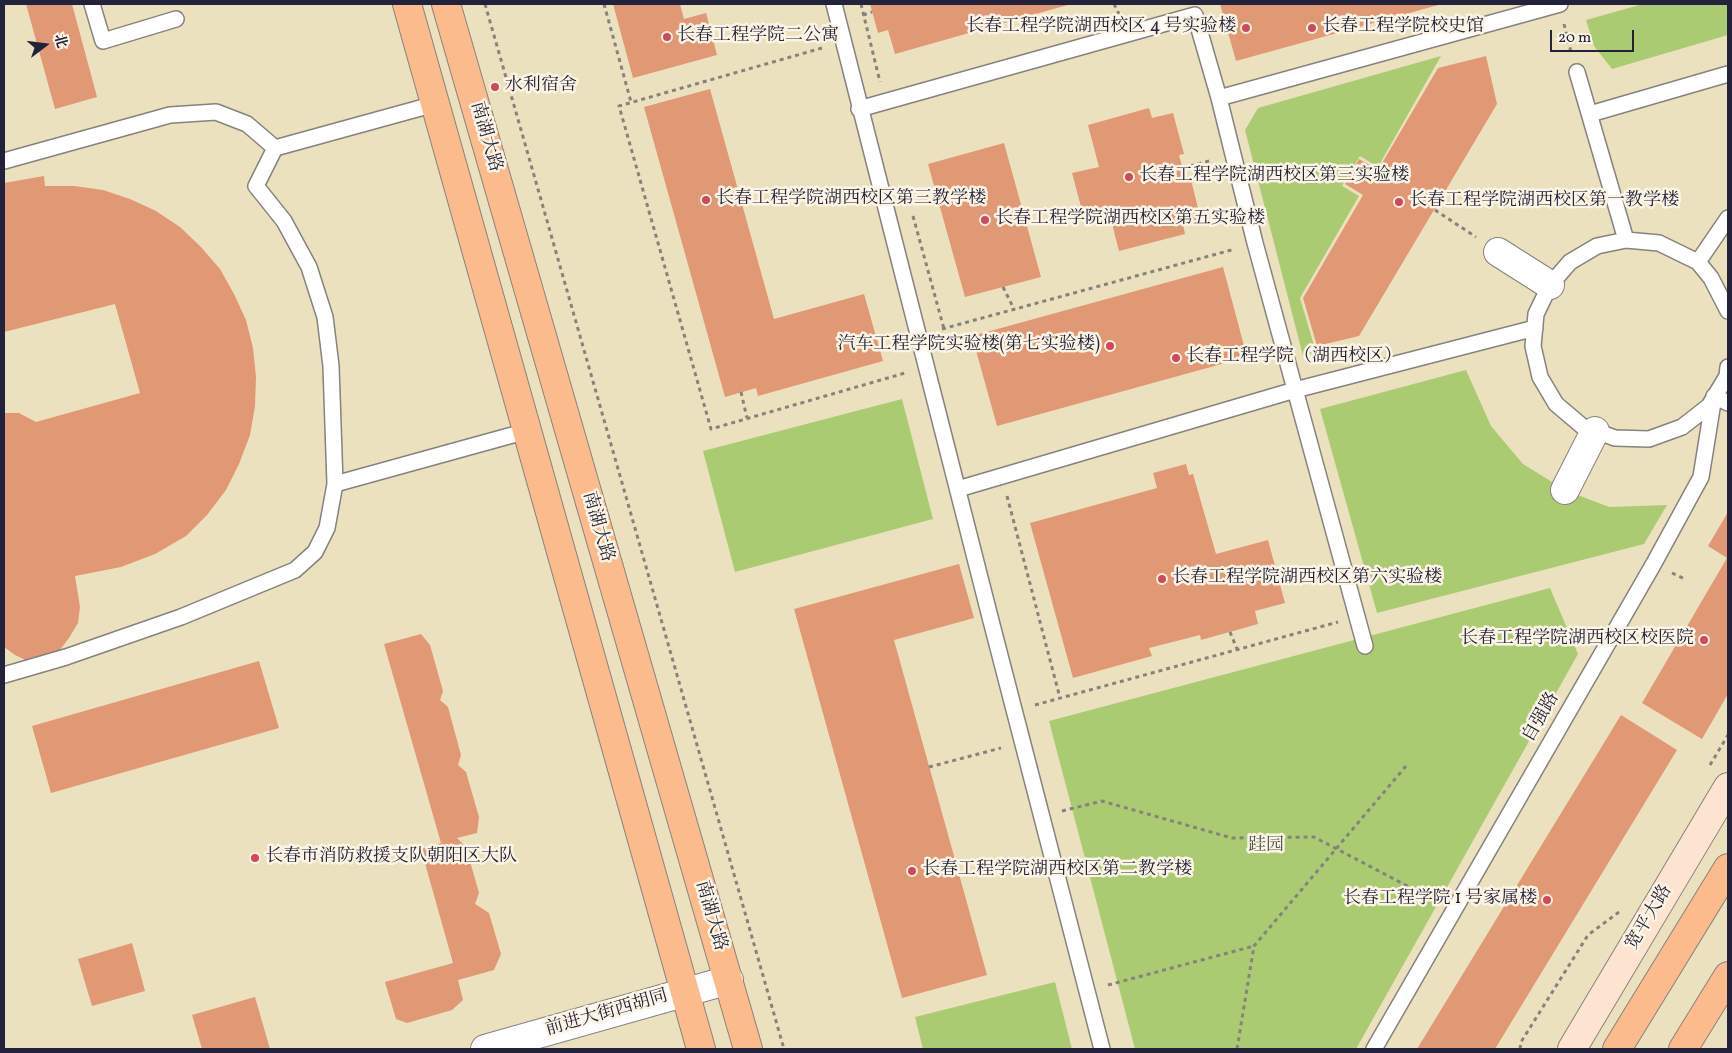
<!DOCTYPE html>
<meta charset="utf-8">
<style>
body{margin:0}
#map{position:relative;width:1732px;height:1053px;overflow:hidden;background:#ebe1bf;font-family:Vollkorn,"Noto Serif SC",serif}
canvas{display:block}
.frame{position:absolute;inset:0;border:5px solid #22223b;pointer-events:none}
.north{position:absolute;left:20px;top:20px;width:50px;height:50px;-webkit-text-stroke:4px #fcf5e5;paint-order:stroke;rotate:75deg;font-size:14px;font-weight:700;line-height:20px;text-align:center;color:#22223b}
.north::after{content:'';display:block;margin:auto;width:18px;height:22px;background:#22223b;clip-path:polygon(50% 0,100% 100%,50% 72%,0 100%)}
.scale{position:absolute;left:1550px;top:30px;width:84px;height:22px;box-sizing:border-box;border:2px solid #22223b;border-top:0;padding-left:6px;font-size:15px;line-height:18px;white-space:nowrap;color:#22223b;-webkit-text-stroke:4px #fcf5e5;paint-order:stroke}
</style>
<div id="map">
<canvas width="1732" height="1053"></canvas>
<div class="frame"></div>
<div class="north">北</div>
<div class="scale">20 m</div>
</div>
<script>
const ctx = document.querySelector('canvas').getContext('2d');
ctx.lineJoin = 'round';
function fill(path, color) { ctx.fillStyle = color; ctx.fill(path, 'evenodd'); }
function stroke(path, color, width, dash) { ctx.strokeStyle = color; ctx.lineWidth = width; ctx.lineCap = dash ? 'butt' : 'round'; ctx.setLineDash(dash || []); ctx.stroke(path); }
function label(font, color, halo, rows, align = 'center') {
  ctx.font = font + ' Vollkorn,"Noto Serif SC",serif'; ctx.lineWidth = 5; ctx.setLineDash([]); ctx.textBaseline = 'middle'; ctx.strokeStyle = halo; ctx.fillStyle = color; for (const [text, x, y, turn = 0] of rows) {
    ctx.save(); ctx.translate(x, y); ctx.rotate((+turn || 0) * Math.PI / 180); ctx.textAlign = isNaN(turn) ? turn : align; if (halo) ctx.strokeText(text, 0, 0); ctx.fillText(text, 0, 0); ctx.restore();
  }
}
fill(new Path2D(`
 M1643,4h85v31l-116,34 -18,-23 -8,-26z
 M1441,56l-63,111 -18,-11 -18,30 17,10 -59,102 16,54 -13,4 -58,-226 13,-22z
 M1466,370l25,56 32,38 42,26 44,17 58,-2 -23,39 -267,69 -57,-204z
 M902,399l31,120 -198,53 -32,-121z
 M1550,588l28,66 -222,395h-221l-86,-328z
 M1055,982l17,67h-149l-8,-32z`), '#abcb73');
fill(new Path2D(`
 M26,4h46l25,93 -42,12z
 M613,4h67l4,15 22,-6 11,42 -84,23z
 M870,4h201l-176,50 -7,-24 -10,3z
 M1220,4h222l-206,57z
 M1486,56l11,48 -138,232 -42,10 -14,-48 60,-103 -18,-11 14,-25 19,11 60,-102z
 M710,89l64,230 90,-25 19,67 -125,35 -2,-8 -31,9 -81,-290z
 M1149,108l3,10 21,-5 11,41 -5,1 7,27 5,-2 10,40 -18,4 2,10 -66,17 -10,-39 -25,6 -12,-45 27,-6 -11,-42z
 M1004,143l37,134 -76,20 -37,-133z
 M44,176l1,10h29l29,4 27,9 26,12 24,16 21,20 19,22 14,25 12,26 7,28 3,29 -1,29 -5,29 -11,29 -13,26 -19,25 -21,21 -31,18 -34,13 -46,9 5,31 -2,16 -9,15 -10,13 -13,8 -16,3 -15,-7 -11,-8v-234h15l17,9 104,-29 -25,-89 -111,28v-149z
 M1223,267l24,90 -250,69 -25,-90z
 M1186,464l3,11 4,-1 23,80 52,-14 17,63 -30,8 3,13 -57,16 -1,-5 -51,13 3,8 -79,22 -43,-155 127,-35 -4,-15z
 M1728,512v182l-26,45 -60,-36 85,-145 -19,-12z
 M959,564l15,54 -80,22 93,335 -85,23 -108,-389z
 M421,634l9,11 13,46 -3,9 8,7 13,48 -3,10 8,7 13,45 -2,16 -20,5 9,9 13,46 -4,11 14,9 12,41 -7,16 -36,10 5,20 -11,10 -45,13 -11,-4 -11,-37 68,-19 -32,-114 20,-6 -57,-199z
 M259,661l20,67 -228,65 -19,-67z
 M1621,715l56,35 -182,299h-78z
 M132,943l13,48 -53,15 -14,-47z
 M255,997l15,52h-68l-10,-34z`), '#e09875');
const lane = new Path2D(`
 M92,4l11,37 73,-22
 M834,4c88,349 177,697 268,1045
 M1577,72l49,168
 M1219,98l341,-94
 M859,109l336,-94 24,83 36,145 110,403
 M1590,114l138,-40
 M4,161l166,-46 46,-3 31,12 28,24 160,-44
 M1698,262l30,-44
 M1728,311l-17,-33 -13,-16 -39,-19 -33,-3 -29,6 -27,16 -20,23 -14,29 -3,32 7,31 16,27 26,22 33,12 34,1 33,-12 27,-21 18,-30 1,-9
 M335,484l192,-53
 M958,489l337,-99 240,-62
 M4,675l62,-18 115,-40 114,-47 20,-18 12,-24 8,-44 -4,-118 -6,-49 -16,-50 -25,-46 -28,-35 19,-38
 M1374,1049l279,-484 48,-88 13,-81 14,7`);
const street = new Path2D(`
 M1498,252l52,33
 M1565,490l30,-59
 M485,1049l244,-69`);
const secondary = new Path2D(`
 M1572,1049l156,-262`);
const primary = new Path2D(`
 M407,4l294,1045
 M446,4l302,1045`);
const highway = new Path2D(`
 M1617,1049l111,-181
 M1683,1049l45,-73`);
stroke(lane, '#86827d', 18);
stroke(street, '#86827d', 30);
stroke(secondary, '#86827d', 30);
stroke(primary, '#86827d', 30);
stroke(highway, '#86827d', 30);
stroke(new Path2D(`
 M485,4l299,1045
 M604,4l27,98
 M861,4l19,78
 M1114,4l5,10
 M863,15l9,-3
 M1564,24l7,28
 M822,48l-203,58 92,323 194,-56
 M1182,168l31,-8
 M1435,210l41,27
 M913,216l31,113
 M1003,287l11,22
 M942,329l293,-80
 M741,392l6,26
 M1007,496l53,202
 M1672,573l13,6
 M1230,632l7,17
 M1035,705l303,-83
 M1710,765l18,-30
 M929,767l72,-19
 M1062,811l40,-10 130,37 82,-1 120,63
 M1108,985l146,-39
 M1237,1049l17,-103 152,-180
 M1520,1049l1,-7 67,-107 31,-23`), '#86827d', 3, [4, 4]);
stroke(lane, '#fff', 15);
stroke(street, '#fff', 28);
stroke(secondary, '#fde4d1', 28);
stroke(primary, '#fbbb8c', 28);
stroke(highway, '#fbbb8c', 28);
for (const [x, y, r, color] of [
 [1246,28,5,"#d1495b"],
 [1312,28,5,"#d1495b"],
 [667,37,5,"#d1495b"],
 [495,87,5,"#d1495b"],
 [1129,177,5,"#d1495b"],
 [706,200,5,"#d1495b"],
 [1399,202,5,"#d1495b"],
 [985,220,5,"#d1495b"],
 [1110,346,5,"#d1495b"],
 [1176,358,5,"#d1495b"],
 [1162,579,5,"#d1495b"],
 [1704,640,5,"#d1495b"],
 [255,858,5,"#d1495b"],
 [912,871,5,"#d1495b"],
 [1547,900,5,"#d1495b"]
]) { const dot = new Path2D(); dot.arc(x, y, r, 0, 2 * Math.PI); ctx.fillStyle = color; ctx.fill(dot); stroke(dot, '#fcf5e5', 2); }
label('18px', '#22223b', '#fcf5e5', [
 ["长春工程学院湖西校区 4 号实验楼",1236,28,"right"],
 ["长春工程学院校史馆",1322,28],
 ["长春工程学院二公寓",677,37],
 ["水利宿舍",505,87],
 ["长春工程学院湖西校区第三实验楼",1139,177],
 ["长春工程学院湖西校区第三教学楼",716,200],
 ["长春工程学院湖西校区第一教学楼",1409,202],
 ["长春工程学院湖西校区第五实验楼",995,220],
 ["汽车工程学院实验楼(第七实验楼)",1100,346,"right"],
 ["长春工程学院（湖西校区）",1186,358],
 ["长春工程学院湖西校区第六实验楼",1172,579],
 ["长春工程学院湖西校区校医院",1694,640,"right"],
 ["长春市消防救援支队朝阳区大队",265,858],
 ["长春工程学院湖西校区第二教学楼",922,871],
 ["长春工程学院 1 号家属楼",1537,900,"right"]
], 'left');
label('18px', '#22223b', '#fcf5e5', [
 ["南湖大路",485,137,74],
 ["南湖大路",597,527,74],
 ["自强路",1542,718,-60],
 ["南湖大路",710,916,74],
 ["宽平大路",1650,918,-59],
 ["前进大街西胡同",607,1014,-16]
]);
label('18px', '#4b554c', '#fcf5e5', [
 ["跬园",1266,847]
]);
</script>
